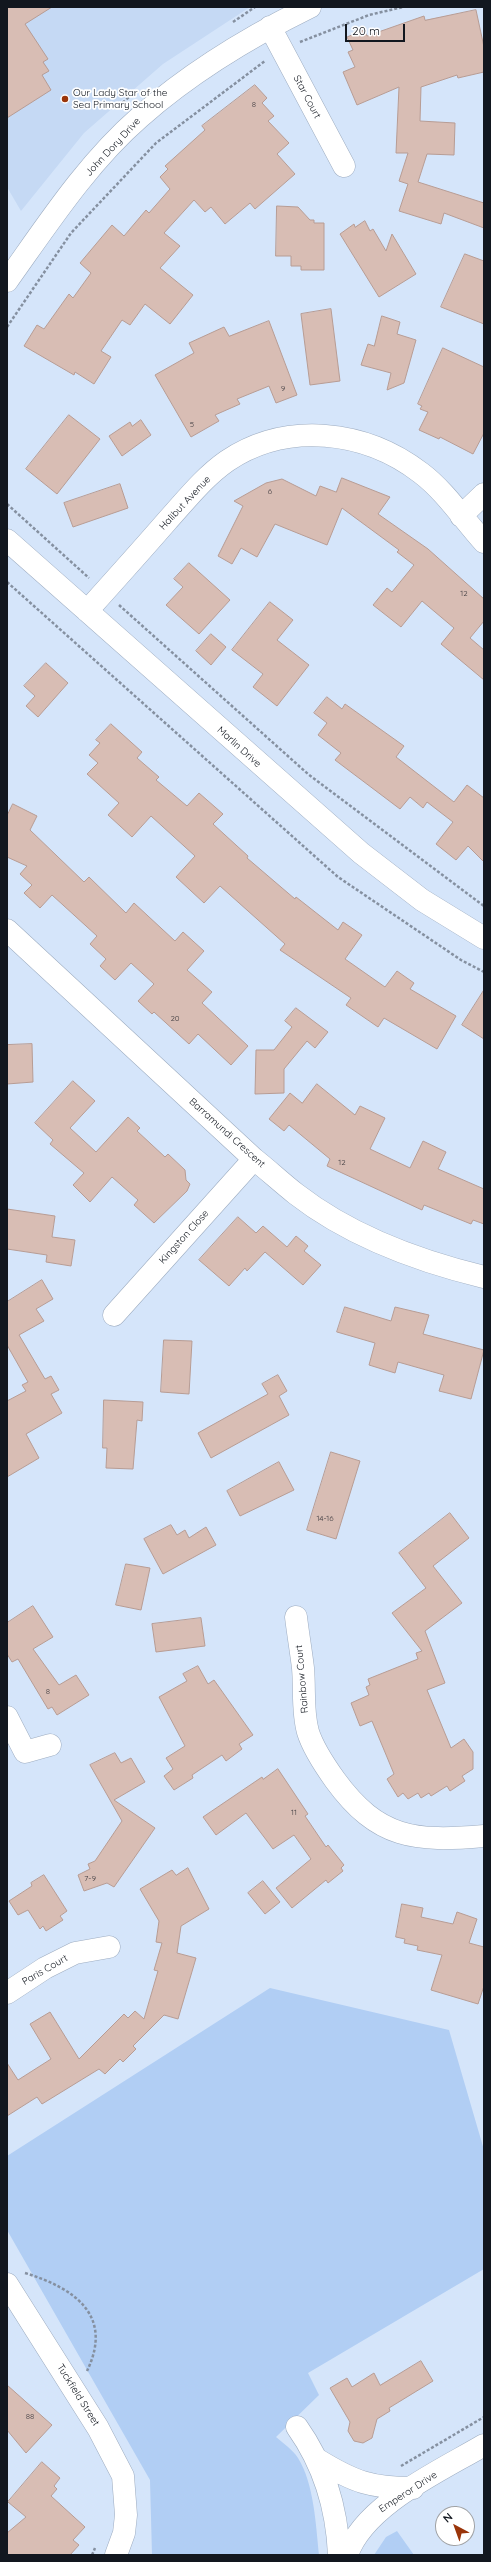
<!DOCTYPE html>
<style>
body{margin:0}
#map{position:relative;width:491px;height:2562px;overflow:hidden;background:#d5e5fa;font-family:Quicksand,sans-serif}
canvas{display:block}
.frame{position:absolute;inset:0;border:8px solid #12171f;pointer-events:none}
.north{position:absolute;left:435px;top:2506px;width:40px;height:40px;box-sizing:border-box;background:#fff;border:1px solid #a0a2a5;border-radius:50%;rotate:319deg;font-size:11px;font-weight:700;line-height:16px;text-align:center;color:#12171f}
.north::after{content:'';display:block;margin:auto;width:14px;height:18px;background:#9a350a;clip-path:polygon(50% 0,100% 100%,50% 72%,0 100%)}
.scale{position:absolute;left:345px;top:24px;width:60px;height:18px;box-sizing:border-box;border:2px solid #12171f;border-top:0;padding-left:5px;font-size:12px;line-height:14px;white-space:nowrap;color:#12171f;-webkit-text-stroke:3px #fff;paint-order:stroke}
</style>
<div id="map">
<canvas width="491" height="2562"></canvas>
<div class="frame"></div>
<div class="north">N</div>
<div class="scale">20 m</div>
</div>
<script>
const ctx = document.querySelector('canvas').getContext('2d');
ctx.lineJoin = 'round';
function fill(path, color) { ctx.fillStyle = color; ctx.fill(path, 'evenodd'); }
function stroke(path, color, width, dash) { ctx.strokeStyle = color; ctx.lineWidth = width; ctx.lineCap = dash ? 'butt' : 'round'; ctx.setLineDash(dash || []); ctx.stroke(path); }
function label(font, color, halo, rows, align = 'center') {
  ctx.font = font + ' Quicksand,sans-serif'; ctx.lineWidth = 3.5; ctx.setLineDash([]); ctx.textBaseline = 'middle'; ctx.strokeStyle = halo; ctx.fillStyle = color; for (const [text, x, y, turn = 0] of rows) {
    ctx.save(); ctx.translate(x, y); ctx.rotate((+turn || 0) * Math.PI / 180); ctx.textAlign = isNaN(turn) ? turn : align; if (halo) ctx.strokeText(text, 0, 0); ctx.fillText(text, 0, 0); ctx.restore();
  }
}
fill(new Path2D(`
 M7,7h243l-87,57 -79,69 -63,78 -14,-24z`), '#c5d9f4');
fill(new Path2D(`
 M270,1988l179,42 35,120v119l-176,104 11,22 -43,42c7,6 17,13 22,21 16,25 18,68 21,97h-167l-2,-75 -143,-250v-74z
 M397,2531l17,24h-40l12,-18z`), '#b1cef4');
const building = new Path2D(`
 M7,7h45l-27,17 23,35 -5,3 6,9 -7,4 9,15 -44,28z
 M476,10l8,37v25l-26,6 -1,-3 -36,12 -1,34 35,2 -1,32 -27,-1 -9,28 66,21v25l-40,-15 -3,11 -42,-13 9,-27 -9,-3 9,-28h-12l3,-66 -42,18 -14,-33 12,-5 -7,-15 5,-2 -6,-13 17,-7 3,6 57,-20 1,4z
 M255,85l12,13 -5,5 12,13 -6,5 21,22 -12,11 18,20 -40,35 -5,-6 -25,21 -14,-17 -6,5 -11,-12 -30,33 16,13 -20,22 33,27 -23,29 -25,-20 -15,21 -8,-5 -21,31 10,6 -17,27 -19,-12 -1,3 -50,-29 13,-21 7,4 25,-35 4,4 18,-25 -11,-10 32,-38 12,11 22,-26 3,3 21,-24 -10,-12 8,-8 -3,-3 40,-36 -3,-4z
 M277,206l21,1 12,13h4v3h10v47h-23v-4h-10v-10h-15z
 M365,221l5,10 3,-2 13,22 6,-17 24,40 -37,23 -39,-63 14,-10 1,3z
 M465,254l19,7v63l-43,-17z
 M331,309l9,72 -30,4 -9,-71z
 M382,316l18,6 -3,12 19,6 -12,43 -17,7 4,-17 -30,-8 7,-21 6,2z
 M269,321l28,74 -21,8 -7,-17 -32,13 3,5 -25,11 4,6 -28,16 -36,-62 39,-22 -5,-10 35,-16 5,9z
 M443,348l41,19v66l-11,21 -33,-17 -1,2 -20,-9 9,-18 -8,-3 2,-3 -4,-2z
 M69,415l31,24 -43,55 -31,-25z
 M141,420l10,15 -29,21 -13,-20 21,-14 2,4z
 M342,478l48,19 -12,17 50,35 56,50v22l-14,17 14,12v30l-43,-36 13,-16 -32,-27 -21,26 -28,-22 14,-17 5,4 22,-27 -17,-13 2,-2 -57,-42 -15,37 -52,-21 -18,33 -16,-9 -9,16 -14,-8 25,-50 -9,-5 32,-18 16,-4 34,17 4,-10 16,6z
 M120,484l8,24 -55,19 -9,-24z
 M189,563l41,37 -31,34 -33,-29 17,-18 -9,-8z
 M270,602l23,18 -16,20 32,25 -32,41 -24,-19 10,-13 -31,-24z
 M211,634l15,13 -15,18 -15,-14z
 M46,663l22,20 -30,34 -12,-11 9,-10 -11,-10z
 M327,697l15,12 3,-5 59,42 -8,11 58,45 13,-17 17,13v64l-16,-16 -12,14 -20,-16 17,-22 -26,-20 -4,6 -13,-11 -10,12 -65,-49 6,-7 -23,-18 9,-12 -13,-10z
 M111,724l31,28 -5,6 22,19 -3,3 31,26 12,-13 24,21 -10,10 35,32 -1,2 48,41 1,-2 42,33 5,-8 19,13 -17,24 40,28 12,-16 17,12 -4,6 46,27 -19,33 -53,-31 -6,9 -32,-22 5,-7 -71,-48 5,-6 -65,-58 -16,17 -28,-26 19,-21 -44,-40 -19,21 -24,-22 11,-12 -32,-29 11,-11 -9,-8 11,-12 -4,-3z
 M13,804l24,12 -7,14 54,52 5,-5 37,36 8,-10 41,38 8,-9 21,19 -17,19 25,22 -10,11 46,43 -17,19 -33,-31 -9,10 -35,-32 -2,2 -14,-13 16,-17 -23,-21 -16,17 -15,-14 6,-7 -16,-15 7,-8 -45,-41 -12,13 -16,-15 8,-8 -12,-11 7,-8 -20,-9v-41z
 M484,990v49l-22,-14z
 M296,1008l32,24 -13,16 -8,-7 -23,28v24l-29,1 1,-44h18l18,-23 -7,-6z
 M32,1044l1,38 -26,2v-39z
 M73,1081l22,20 -25,27 26,24 32,-35 12,11 -3,3 28,26 3,-3 17,16 1,10 4,4 -3,7 -33,32 -20,-18 4,-5 -26,-23 -22,25 -17,-17 11,-12 -34,-29 3,-4 -18,-17z
 M317,1084l38,31 5,-9 25,12 -15,31 40,19 13,-27 23,11 -8,17 46,20v35l-11,-4 -2,4 -47,-19 -2,5 -95,-44 3,-7 -41,-34 -5,6 -15,-12 21,-26 12,10z
 M7,1209l48,7 -3,21 23,3 -4,26 -25,-4 1,-7 -40,-6z
 M238,1217l18,16 7,-7 24,21 9,-11 12,10 -4,5 17,14 -18,20 -38,-33 -18,19 -2,-3 -16,18 -30,-26z
 M42,1280l11,19 -17,10 8,12 -25,14 26,44 6,-3 8,14 -8,4 11,19 -36,21 13,24 -32,19v-76l19,-10 -4,-6 6,-3 -21,-37v-43z
 M345,1307l46,14 4,-14 34,8 -6,19 61,16 -13,49 -32,-8 5,-16 -46,-13 -3,11 -26,-8 6,-22 -38,-11z
 M164,1340l28,1 -3,53 -28,-2z
 M278,1375l9,16 -8,5 10,19 -78,43 -13,-25 70,-39 -6,-10z
 M104,1400l39,2 -1,19 -5,-1 -4,49 -27,-1 1,-20h-4z
 M331,1452l29,9 -24,78 -29,-9z
 M279,1462l15,28 -54,26 -13,-25z
 M450,1513l19,25 -36,28 29,37 -37,28 20,52 -18,7 24,58 13,-9 9,13v17l-11,7 3,5 -15,10 -3,-5 -16,10 -2,-3 -8,5 -3,-5 -10,6 -5,-6 -5,4 -11,-18 7,-5 -22,-53 -12,5 -9,-23 18,-8 -3,-8 4,-2 -2,-6 50,-20 -2,-6 6,-2 -30,-38 34,-25 -27,-35z
 M171,1525l6,10 8,-5 4,8 17,-11 10,18 -53,29 -19,-35z
 M126,1564l24,4 -9,42 -25,-5z
 M33,1606l20,31 -20,12 26,36 17,-10 13,20 -32,20 -5,-8 -4,2 -30,-50 -6,3 -5,-8v-31z
 M201,1618l4,28 -49,6 -4,-28z
 M198,1666l10,18 6,-4 39,55 -14,9 3,5 -16,12 -4,-6 -30,20 1,3 -19,12 -10,-14 9,-7 -7,-11 19,-12 -26,-49 28,-16 -4,-7z
 M115,1753l6,10 10,-5 14,24 -31,18 41,28 -41,59 -7,-4 -23,8 -6,-16 12,-6 -2,-5 7,-3 27,-40 -32,-56z
 M278,1769l30,45 -3,2 21,31 2,-2 16,20 -3,3 2,3 -15,12 -2,-3 -34,28 -16,-20 35,-29 -17,-24 -21,14 -27,-36 -30,22 -13,-18 59,-40 1,2z
 M188,1868l21,41 -28,17 -4,27 19,5 -18,61 -14,-4 -31,31 3,3 -13,13 -3,-3 -15,15 -6,-5 -57,35 -5,-7 -30,19v-53l11,17 33,-21 -21,-35 20,-12 29,47 45,-45 4,4 7,-7 9,8 14,-48 -4,-1 8,-27 -6,-1 3,-21 -19,-32 32,-19 4,5z
 M44,1875l23,36 -7,5 3,4 -17,11 -3,-5 -3,3 -12,-19 -10,5 -9,-14 23,-15 -1,-3z
 M263,1881l17,21 -15,12 -17,-21z
 M402,1904l21,4 -2,9 32,7 4,-12 20,7 -8,24 15,4v39l-6,18 -47,-14 11,-35 -25,-5 1,-4 -14,-3 1,-4 -9,-2z
 M421,2361l12,20 -44,27 1,3 -13,8 -5,19 -9,5 -9,-2 -6,-10 2,-9 -20,-34 17,-10 5,9 22,-14 6,12z
 M7,2385l45,40 -26,28 -19,-23z
 M42,2462l18,16 -6,8 3,3 -6,7 34,31 -12,13 6,5 -9,10h-63v-22l19,-16 -18,-15z`);
fill(building, '#d8bdb4');
stroke(building, '#b79c94', 1);
const minor = new Path2D(`
 M270,27l74,139
 M7,281c40,-56 80,-118 133,-164 51,-45 109,-80 170,-110
 M461,516l23,-22
 M7,540l354,313 61,47 62,38
 M87,611c27,-30 54,-60 80,-90 19,-21 37,-44 60,-60 60,-40 138,-31 194,12 24,18 43,47 63,69
 M7,930l247,229c14,11 28,24 42,35 54,42 122,67 188,83
 M114,1315l140,-156
 M296,1617c2,17 5,34 7,51 2,22 -1,43 5,64 5,16 17,34 27,48 43,59 80,62 149,56
 M7,1717l18,35 25,-7
 M7,1993l38,-25 30,-15 34,-6
 M297,2427c27,38 40,81 42,128
 M318,2460c36,22 53,28 95,28
 M347,2555c17,-50 93,-84 137,-110`);
const major = new Path2D(`
 M7,2284l91,144 25,48 3,39 -2,18 -8,22`);
stroke(minor, '#9dacc0', 23);
stroke(major, '#9dacc0', 23);
stroke(new Path2D(`
 M233,22l22,-15
 M300,42l69,-27 34,-8
 M119,106l12,-11
 M7,327l64,-94 85,-90 109,-82
 M7,504l82,74
 M7,582l331,295 123,83 23,12
 M119,605l189,169 176,132
 M25,2273c49,15 89,42 62,98
 M401,2466l83,-49
 M92,2555l3,-7`), '#8590a0', 2.5, [3, 2]);
stroke(minor, '#fff', 22);
stroke(major, '#fff', 22);
for (const [x, y, r, color] of [
 [65,99,4,"#9a350a"]
]) { const dot = new Path2D(); dot.arc(x, y, r, 0, 2 * Math.PI); ctx.fillStyle = color; ctx.fill(dot); stroke(dot, '#fff', 1.5); }
label('8px', '#444044', null, [
 ["8",254,105],
 ["9",283,389],
 ["5",192,425],
 ["6",270,492],
 ["12",464,594],
 ["20",175,1019],
 ["12",342,1163],
 ["14-16",325,1519],
 ["8",48,1692],
 ["11",294,1813],
 ["7-9",90,1879],
 ["88",30,2417]
]);
label('10px', '#12171f', '#fff', [
 ["Our Lady Star of the",73,93],
 ["Sea Primary School",73,105]
], 'left');
label('10px', '#12171f', '#fff', [
 ["Star Court",307,97,62],
 ["John Dory Drive",113,147,-47],
 ["Halibut Avenue",185,503,-47],
 ["Marlin Drive",239,747,42],
 ["Barramundi Crescent",227,1133,42],
 ["Kingston Close",184,1237,-48],
 ["Rainbow Court",302,1679,-95],
 ["Paris Court",45,1970,-30],
 ["Tuckfield Street",78,2395,58],
 ["Emperor Drive",408,2492,-33]
]);
</script>
